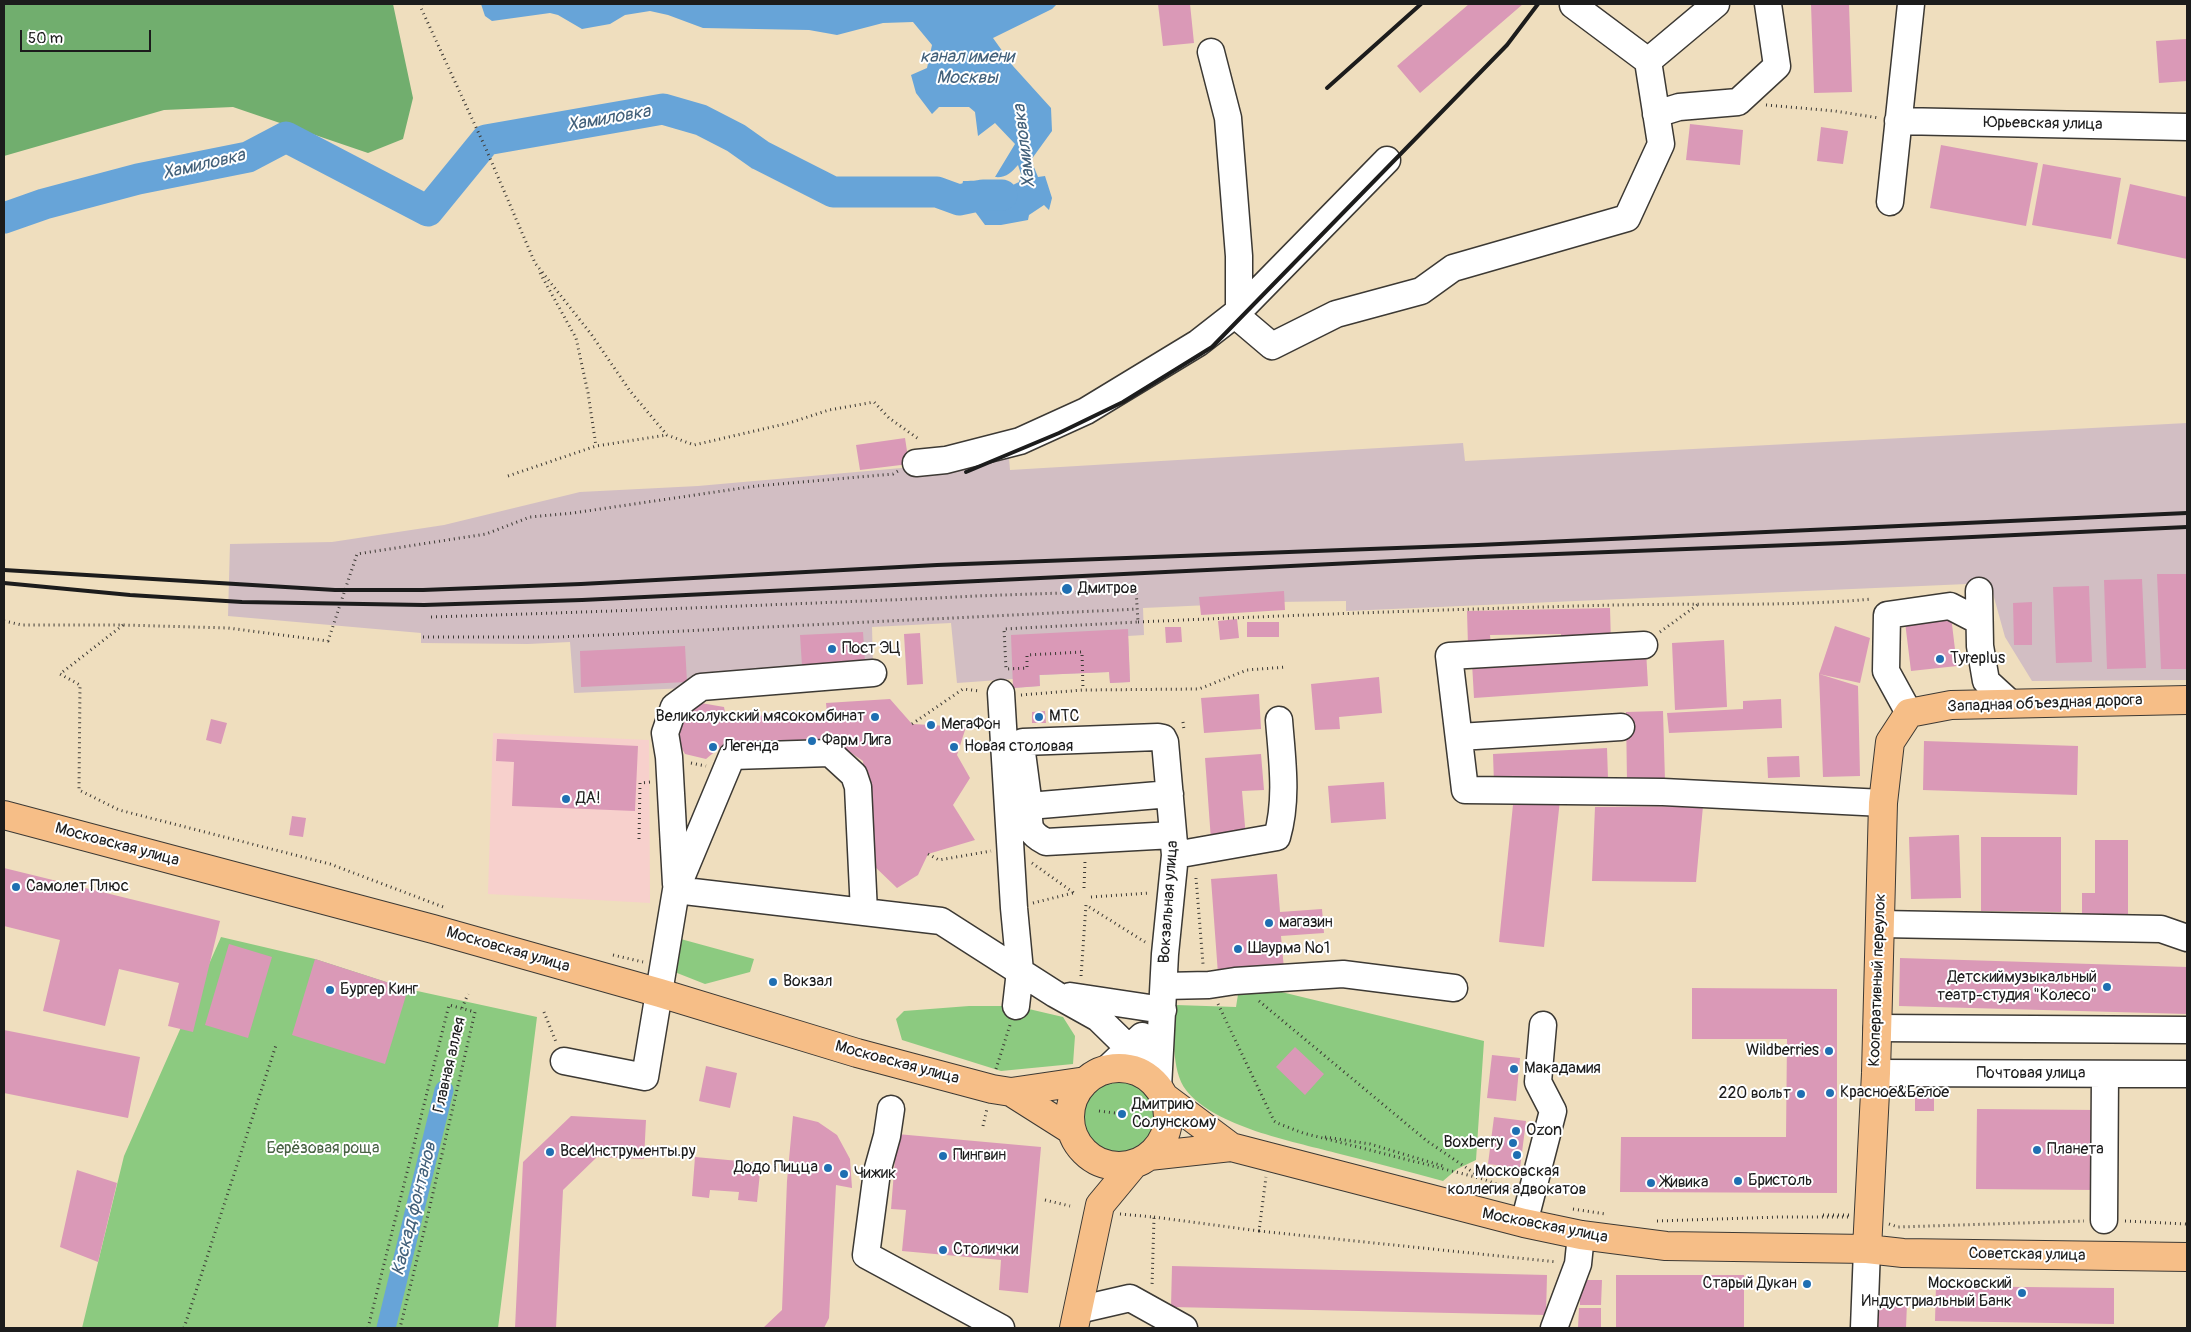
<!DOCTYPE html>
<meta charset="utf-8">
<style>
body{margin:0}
#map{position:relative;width:2191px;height:1332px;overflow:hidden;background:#efdebe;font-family:Pangolin,sans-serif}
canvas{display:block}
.frame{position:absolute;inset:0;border:5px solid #1c1c1c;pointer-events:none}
.scale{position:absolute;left:20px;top:30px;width:131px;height:22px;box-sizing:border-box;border:2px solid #1c1c1c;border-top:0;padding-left:6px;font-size:15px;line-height:18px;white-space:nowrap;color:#1c1c1c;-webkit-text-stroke:4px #fff;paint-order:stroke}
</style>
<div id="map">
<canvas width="2191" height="1332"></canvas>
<div class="frame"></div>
<div class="scale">50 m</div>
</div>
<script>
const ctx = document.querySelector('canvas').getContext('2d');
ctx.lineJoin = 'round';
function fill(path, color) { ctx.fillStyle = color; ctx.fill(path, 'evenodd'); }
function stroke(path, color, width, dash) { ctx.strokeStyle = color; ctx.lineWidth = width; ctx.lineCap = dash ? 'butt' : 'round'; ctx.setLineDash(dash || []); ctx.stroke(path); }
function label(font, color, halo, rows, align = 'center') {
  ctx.font = font + ' Pangolin,sans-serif'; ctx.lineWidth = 4; ctx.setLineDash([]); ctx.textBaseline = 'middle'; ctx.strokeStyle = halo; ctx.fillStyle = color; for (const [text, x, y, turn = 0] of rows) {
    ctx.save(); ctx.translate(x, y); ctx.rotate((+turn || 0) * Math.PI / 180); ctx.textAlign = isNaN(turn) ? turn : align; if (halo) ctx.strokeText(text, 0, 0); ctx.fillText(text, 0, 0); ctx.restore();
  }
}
fill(new Path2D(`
 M493,733l156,7 1,163 -162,-9z`), '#f7d0cc');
fill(new Path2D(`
 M2187,423v257l-155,1 -27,-44 -15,-54 -644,28v-10l-69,1 -134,6 1,27 -16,1 2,46 -20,1 -1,-11 -69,3v11l-26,2 -1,-9 -56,4 -6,-60 -79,4 1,39 -186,22 -113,5 -4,-51 -42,2 -107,-1v-10l-193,-17 2,-72 102,-2 112,-17 136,-33 118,-6 260,-23 50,-18 2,25 453,-27 2,18z`), '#d2bec3');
fill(new Path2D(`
 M221,937l94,22 93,30 129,28 -39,311h-416l42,-172z
 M677,938l77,21 -4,13 -45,12 -33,-13z
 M1240,982l244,59 -8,119 -19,9 -14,12c-36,-10 -71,-19 -107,-28 -44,-12 -121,-26 -150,-63 -15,-18 -13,-63 -10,-85l60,2z
 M969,1006h47l47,11 12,19 -2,28 -72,7 -99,-31 -6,-21 8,-8z
 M1076 1117a43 43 0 1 1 86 0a43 43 0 1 1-86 0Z`), '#8cca80');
fill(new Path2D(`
 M4,4h389l20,94 -10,41 -35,14 -135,-46 -69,3 -160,46z`), '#71ae6e');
fill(new Path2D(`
 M481,4h576l-5,5 -59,29 20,28 38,42 1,23 -21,29 7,17 7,-1 7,22 -3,12 -5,-5 -15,10 -1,5 -27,5h-16l-17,-23 -9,-2 4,-19c6,0 15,-1 21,1 16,5 18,9 35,0l2,-8 -3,-9c-7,8 -12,13 -23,12l20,-33 -20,-21 -17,13 -3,-24 -6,-5h-30l-7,7 -16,-21 -5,-18 16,-7 5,-23 -19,-23 -30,1 -46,12 -28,-5 -106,-2 -35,-13 -18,-4 -25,4 -15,9 -28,5 -24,-14 -8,-2 -58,8 -7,-5z`), '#67a4d8');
stroke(new Path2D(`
 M386,1328l58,-238`), '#67a4d8', 19);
stroke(new Path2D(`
 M4,218l40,-14 94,-25 110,-22 38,-20 142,74 58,-71 177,-31 38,11 35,18 24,17 73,37h104l22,8 24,-5h19`), '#67a4d8', 31);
fill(new Path2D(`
 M1158,4h32l4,39 -31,3z
 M1469,4h54l-103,89 -23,-27z
 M1811,4h38l3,88 -38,1z
 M2186,39l1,42 -28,2 -3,-42z
 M1690,124l53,6 -3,35 -54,-5z
 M1821,127l27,4 -5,33 -26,-3z
 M1941,145l97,18 -12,63 -96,-18z
 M2043,164l78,14 -10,61 -79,-14z
 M2130,184l57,13v62l-70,-15z
 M905,438l4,26 -49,6 -4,-25z
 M2157,574h30v95h-26z
 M2142,579l4,89 -39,1 -3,-89z
 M2089,586l3,76 -36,1 -3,-76z
 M1284,591l1,19 -84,5 -2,-18z
 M2032,602v43h-18l-1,-42z
 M1610,608l1,36 -50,1v-11l-71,1 1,11h-23l-1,-35z
 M1951,616l6,50 -46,5 -6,-49z
 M1237,619l2,19 -19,2 -2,-19z
 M1247,622h32v15h-32z
 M1835,626l35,12 -10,45 -41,-9z
 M1165,627h16l1,15 -16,1z
 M1128,629l2,53 -20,1 -1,-11 -70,3 1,11 -27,2 -2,-53z
 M863,632l2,30 -63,4 -2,-31z
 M920,633l3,51 -16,1 -3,-51z
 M1724,640l3,67 -52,3 -3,-67z
 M685,646l2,36 -106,5 -1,-36z
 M1646,650l2,36 -174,12 -2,-35z
 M1819,674l39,12 2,90 -37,1z
 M1379,677l3,36 -43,4 1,12 -25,1 -4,-46z
 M1259,694l2,35 -57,4 -3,-35z
 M890,699l22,25 54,3 -9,28 13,23 -17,27 22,35 -47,14 -10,21 -21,13 -25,-24 -9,-103 -31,-21 -108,4 -18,15 -21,-5 -12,-21 7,-23 21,-7 23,4 2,10 101,-4 -1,-10z
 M1781,699l1,29 -113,5 -2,-20 76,-4v-8z
 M1045,711l1,12h-14v-11z
 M1663,711l2,70 -38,1 -1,-70z
 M211,719l16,4 -6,21 -15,-4z
 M497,739l141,7 -3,65 -123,-5 2,-44 -18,-1z
 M1924,741l154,5 -1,49 -154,-5z
 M1607,748l1,31 -114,5 -1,-30z
 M1261,754l3,36 -22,1 4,47 -35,2 -6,-82z
 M1799,756l1,21 -32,1 -1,-21z
 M1384,782l2,37 -55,4 -3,-37z
 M1514,795l46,5 -16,147 -45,-5z
 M1703,806l-7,76 -104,-1 3,-74z
 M292,816l14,2 -3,19 -14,-2z
 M1959,835l2,63 -50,1 -2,-62z
 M1981,837h80v75l-80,-1z
 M2095,840h33v74h-46v-21h13z
 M4,868l216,53 -27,111 -25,-6 11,-43 -60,-14 -14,57 -62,-15 17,-71 -56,-14z
 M1277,874l3,38 42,-3 2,24 -43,3 3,33 -66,5 -7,-95z
 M229,944l43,13 -24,81 -43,-13z
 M1900,958l287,9v47l-288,-8z
 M315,959l93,30 -23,75 -93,-29z
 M1692,988l145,1v204l-217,-1 1,-55h165l1,-98h-95z
 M4,1030l136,27 -12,61 -124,-25z
 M1295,1047l29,27 -19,21 -29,-28z
 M1492,1055l28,3 -4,43 -29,-3z
 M706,1066l31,7 -7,35 -31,-7z
 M1915,1094h19v17h-19z
 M1977,1109l121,1v80l-122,-1z
 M571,1116l75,4 -2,39 -47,-2 -34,33 -7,138h-41l8,-166z
 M793,1116l25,6 19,13 13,24 2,29 -16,-3 -7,133 -5,10h-61l19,-18 5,-129z
 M1494,1117l32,4 -6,47 -32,-4z
 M897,1134l144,13 -13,146 -29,-3 2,-30 -99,-9 4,-41 -15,-1z
 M695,1157l66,6 -4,39 -19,-2 1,-8 -29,-2 -1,8 -17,-2z
 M77,1170l40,13 -19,79 -38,-15z
 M1172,1266l375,9 -1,40 -375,-8z
 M1616,1275h128v53h-128z
 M1580,1280h22l-1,25h-21z
 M1936,1286l178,2v36l-179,-3z
 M1878,1302l29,1 -1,25h-29z
 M1579,1308h22v20h-23z`), '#da99b7');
const minor = new Path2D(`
 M1573,5l75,56
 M1211,52l17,66 11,138v62l33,28 64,-32 85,-23 32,-23 174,-50 34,-74 -13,-83 68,-57
 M1656,114l23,-7 59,-5 39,-36 -9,-62
 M1898,121l289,6
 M1890,202l21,-198
 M916,463l30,-3 74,-19 66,-30 112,-68 41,-32 148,-151
 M1979,591l1,55 6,35 23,21
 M1644,645l-195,11 16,134 198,2 220,11
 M1001,693l13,215 6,63 -4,35
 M1909,713l-23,-42 1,-56 63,-9 29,15
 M1459,737l162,-10
 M1029,806c0,20 -2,26 17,36l127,-7
 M1175,855l102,-18c11,-38 5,-78 2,-117
 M676,884l-7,-127 -4,-24 9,-26 27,-20 172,-14
 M676,890l265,31 114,73 43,24 46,45 14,25
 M1880,924l281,5 26,9
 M1164,986l45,-1 26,-4 108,-7 111,14
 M1070,996l93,14
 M1877,1028l310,2
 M564,1061l81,16 31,-187 56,-134 98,-3 24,22 4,12 6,125
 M1106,1070l36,-34
 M1876,1073l311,1
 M1158,1088l7,-134 10,-99 -10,-113 -2,-4 -5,-1 -135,5 -2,3 8,61 141,-12
 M891,1109l-4,27 -10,36 -11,83 135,73
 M2104,1220l1,-145
 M1524,1223l29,-112 -15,-29 5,-57
 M1078,1310l52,-12 54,30
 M1554,1328l24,-64 3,-29
 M1864,1328l3,-79`);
const major = new Path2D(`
 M4,815l429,114 227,64 197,60 135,36 19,3 75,-11
 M1070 1117a49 49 0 1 1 98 0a49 49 0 1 1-98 0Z
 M1011,1092l60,38
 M1163,1096l68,51
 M1149,1156l82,-9 293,76 57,12 85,11 201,3 36,4 284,4
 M1867,1249l9,-176 7,-270 7,-61 19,-29 42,-8 236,-5
 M1074,1328l26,-123 34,-41`);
stroke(minor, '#3c3934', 29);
stroke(major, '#3c3934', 30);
stroke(new Path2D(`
 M422,4l-1,4 65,141 49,114 56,71 39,57 37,44 27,10 95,-22 40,-13 45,-8 15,16 31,22
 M1766,105l69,6 44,7
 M540,273l36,65 12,55 8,53
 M508,476l88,-30 71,-11
 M431,617c169,-5 337,-12 505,-19 67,-4 134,-4 200,-9l2,33 -134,7 2,40 21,-1v-13l55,-3 1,38
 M4,621l18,4h101l105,3 100,13 29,-87 129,-20 44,-17 43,-4 183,-27 137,-12 5,-3
 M1138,622c159,-7 318,-13 477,-17 85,-2 172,2 257,-6
 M123,625l-63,49 20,11 -1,105 40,20 211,54 116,44
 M1660,632l40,-29
 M423,637h137l577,-28
 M1021,695l62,-5 116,-1 48,-19 40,-3
 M1183,722l1,8
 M912,724l51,-35 17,2
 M691,763l15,3
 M639,839l1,-56 11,-1
 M928,854l11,6 52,-9
 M1032,863l42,30
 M1196,878l7,86
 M1084,888l1,-27
 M1091,897l59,-4
 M1033,903l40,-10
 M613,955l30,7
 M1081,976l5,-71 59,37
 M1259,1001l168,140 53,36
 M1218,1004l56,117 3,2 26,10 180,46 29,11
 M462,1008l6,-14
 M544,1012l12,30
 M996,1069l14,-44
 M1099,1111l16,2
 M983,1126l4,-17
 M1325,1137l45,7 73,22
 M1045,1200l25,6
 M1573,1209l33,5
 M1120,1214l34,3 -2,70
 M1823,1215h26
 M1154,1217l105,14 7,-54
 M1657,1221l123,-4h68
 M2125,1221l62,3
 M1889,1224l9,3 186,-6
 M1259,1231l298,31
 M184,1328l92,-283
 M368,1328l81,-323 26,7 -49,211 -26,105`), '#3c3934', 3, [1, 4]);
stroke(minor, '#fff', 26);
stroke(major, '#f6be87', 28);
stroke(new Path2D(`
 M1327,88l94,-84
 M966,472l93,-39 64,-31 89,-55 295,-302 31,-41
 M4,570l331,20h88l158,-6 356,-19 541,-20 709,-32
 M4,583l126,12 112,7 182,3 158,-5 896,-43 365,-14 344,-16`), '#1c1c1c', 4);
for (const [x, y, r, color] of [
 [1067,589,6,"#1f6fb2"],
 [832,649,5,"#1f6fb2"],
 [1940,659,5,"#1f6fb2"],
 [875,717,5,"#1f6fb2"],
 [1039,717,5,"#1f6fb2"],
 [931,725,5,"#1f6fb2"],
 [812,741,5,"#1f6fb2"],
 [713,747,5,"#1f6fb2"],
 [954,747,5,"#1f6fb2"],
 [566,799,5,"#1f6fb2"],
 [16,887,5,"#1f6fb2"],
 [1269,923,5,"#1f6fb2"],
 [1238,949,5,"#1f6fb2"],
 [773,982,5,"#1f6fb2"],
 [2107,987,5,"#1f6fb2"],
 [330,990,5,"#1f6fb2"],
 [1829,1051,5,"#1f6fb2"],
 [1514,1069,5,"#1f6fb2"],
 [1830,1093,5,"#1f6fb2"],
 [1801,1094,5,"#1f6fb2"],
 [1122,1114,5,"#1f6fb2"],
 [1516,1131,5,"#1f6fb2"],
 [1513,1143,5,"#1f6fb2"],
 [2037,1150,5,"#1f6fb2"],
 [550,1152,5,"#1f6fb2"],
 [1517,1155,5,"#1f6fb2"],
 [943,1156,5,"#1f6fb2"],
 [828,1168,5,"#1f6fb2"],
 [844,1174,5,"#1f6fb2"],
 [1738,1181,5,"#1f6fb2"],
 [1651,1183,5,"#1f6fb2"],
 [943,1250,5,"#1f6fb2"],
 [1807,1284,5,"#1f6fb2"],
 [2022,1293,5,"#1f6fb2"]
]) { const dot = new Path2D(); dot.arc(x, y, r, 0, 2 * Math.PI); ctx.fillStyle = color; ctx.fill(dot); stroke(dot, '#fff', 2); }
label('16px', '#1c1c1c', '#fff', [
 ["Юрьевская улица",2043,124,1],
 ["Западная объездная дорога",2045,704,-2],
 ["Московская улица",117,845,15],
 ["Вокзальная улица",1169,902,-86],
 ["Московская улица",508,950,16],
 ["Кооперативный переулок",1878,980,-88],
 ["Московская улица",897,1063,15],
 ["Главная аллея",450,1065,-77],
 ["Почтовая улица",2031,1074],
 ["Московская улица",1545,1226,11],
 ["Советская улица",2027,1255,1]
]);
label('16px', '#1c1c1c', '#fff', [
 ["Дмитров",1078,589],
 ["Пост ЭЦ",842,649],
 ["Tyreplus",1950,659],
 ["Великолукский мясокомбинат",865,717,"right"],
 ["МТС",1049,717],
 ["МегаФон",941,725],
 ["Фарм Лига",822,741],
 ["Легенда",723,747],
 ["Новая столовая",964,747],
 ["ДА!",576,799],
 ["Самолет Плюс",26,887],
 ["магазин",1279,923],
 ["Шаурма №1",1248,949],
 ["Детскиймузыкальный",2097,978,"right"],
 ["театр-студия \"Колесо\"",2097,996,"right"],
 ["Вокзал",783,982],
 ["Бургер Кинг",340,990],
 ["Wildberries",1819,1051,"right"],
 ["Макадамия",1524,1069],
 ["Красное&Белое",1840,1093],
 ["220 вольт",1791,1094,"right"],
 ["Дмитрию",1132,1105],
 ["Солунскому",1132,1123],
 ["Ozon",1526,1131],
 ["Boxberry",1503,1143,"right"],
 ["Планета",2047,1150],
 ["ВсеИнструменты.ру",560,1152],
 ["Пингвин",953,1156],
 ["Додо Пицца",818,1168,"right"],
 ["Московская",1517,1172,"center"],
 ["коллегия адвокатов",1517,1190,"center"],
 ["Чижик",854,1174],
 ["Бристоль",1748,1181],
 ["Живика",1661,1183],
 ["Столички",953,1250],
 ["Старый Дукан",1797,1284,"right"],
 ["Московский",2012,1284,"right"],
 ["Индустриальный Банк",2012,1302,"right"]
], 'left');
label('16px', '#496244', '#fff', [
 ["Берёзовая роща",323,1149]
]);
label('italic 18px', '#42607a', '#fff', [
 ["канал имени",967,57],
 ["Москвы",967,78],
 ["Хамиловка",609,119,-10],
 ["Хамиловка",1025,146,-97],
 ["Хамиловка",204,165,-13],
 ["Каскад фонтанов",415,1209,-76]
]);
</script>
